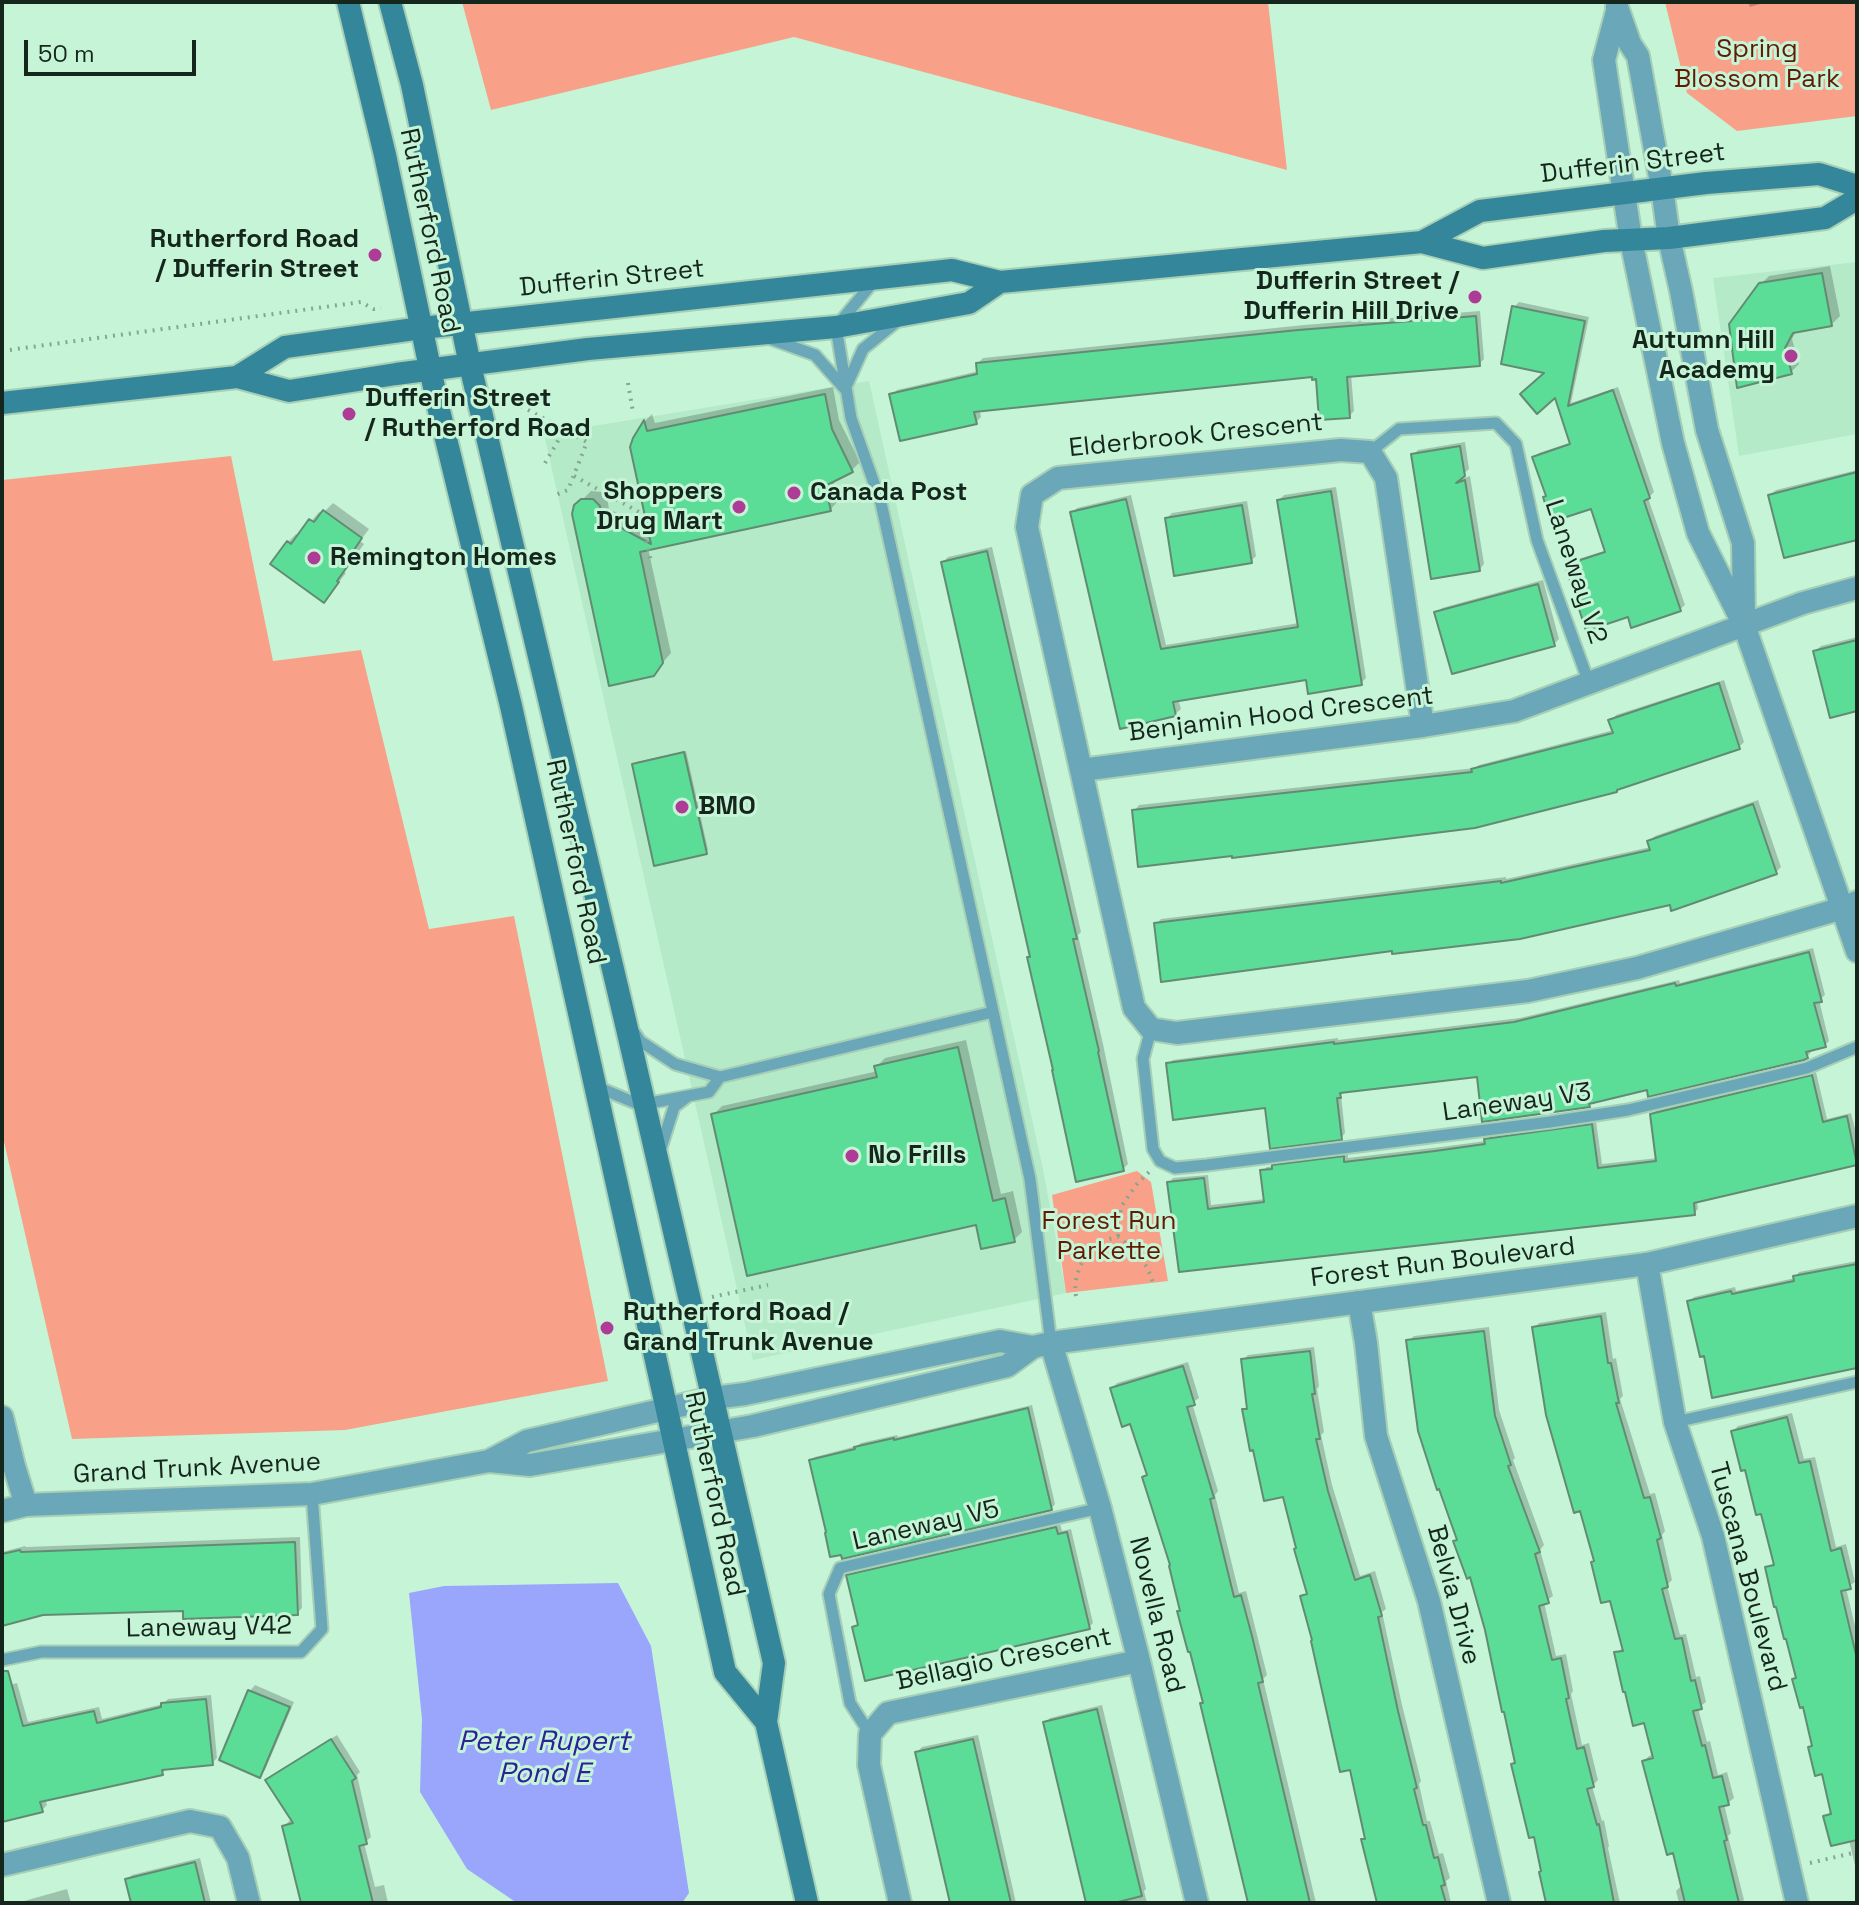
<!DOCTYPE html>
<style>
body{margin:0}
#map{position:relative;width:1859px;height:1905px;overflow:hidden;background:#c6f4d7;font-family:"Space Grotesk",sans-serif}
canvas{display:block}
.frame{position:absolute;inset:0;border:4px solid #15261c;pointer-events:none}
.scale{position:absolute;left:24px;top:40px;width:172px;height:36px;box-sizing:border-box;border:4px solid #15261c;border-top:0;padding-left:10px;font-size:24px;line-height:28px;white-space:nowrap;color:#15261c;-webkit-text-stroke:6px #c6f4d7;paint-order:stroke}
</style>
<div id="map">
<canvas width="1859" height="1905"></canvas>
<div class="frame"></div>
<div class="scale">50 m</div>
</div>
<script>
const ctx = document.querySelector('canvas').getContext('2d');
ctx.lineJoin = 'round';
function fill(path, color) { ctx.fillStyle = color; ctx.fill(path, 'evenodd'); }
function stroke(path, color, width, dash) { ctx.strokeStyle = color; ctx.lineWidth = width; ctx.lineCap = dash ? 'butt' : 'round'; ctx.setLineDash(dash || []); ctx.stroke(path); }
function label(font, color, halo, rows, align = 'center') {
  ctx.font = font + ' "Space Grotesk",sans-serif'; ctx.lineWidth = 6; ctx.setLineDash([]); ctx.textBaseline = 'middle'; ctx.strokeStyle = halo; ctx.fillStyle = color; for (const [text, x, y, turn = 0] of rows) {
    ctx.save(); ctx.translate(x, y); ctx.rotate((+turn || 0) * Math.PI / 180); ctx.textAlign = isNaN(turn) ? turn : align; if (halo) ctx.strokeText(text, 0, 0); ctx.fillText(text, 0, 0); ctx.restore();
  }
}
fill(new Path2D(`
 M1857,262v172l-118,22 -26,-178z
 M869,381l174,788 23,124 -313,67 -209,-926z`), '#b5eac8');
fill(new Path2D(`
 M462,2h806l19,168 -493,-133 -303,73z
 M1665,2h192v114l-120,15 -50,-38z
 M231,456l42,205 88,-11 68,279 85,-13 94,465 -263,49 -273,9 -70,-306v-653z
 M1137,1171l14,11 17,99 -102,12 -14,-98z`), '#f8a188');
fill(new Path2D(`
 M618,1583l33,63 38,247 -7,10h-165l-50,-34 -47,-77 2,-73 -13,-126 35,-7z`), '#9aa6fb');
fill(new Path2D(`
 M1748,2h19l-17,5z
 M1830,266l10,50 -8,8 -35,6 -5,9 7,25 -8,8 -31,-87 9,-9z
 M1519,302l70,15 -18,86 47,-16 36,105 -6,6 37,107 -5,4 -51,5 -62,-48 5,-5 35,-11 -15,-44 -44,-12 -13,-37 4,-4 33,-11 -25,-70 -33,-65z
 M1480,311l4,48 -5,5 -128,10 3,37 -5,5 -35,-41 -335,34 2,8 -5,5 -84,-27 5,-5 82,-19 -1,-8 5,-5 321,-33z
 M833,387l6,33 21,42 -8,8 -19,10 5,21 -8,9 -182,38 23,105 -18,21 -77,-168 15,-15 11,1 5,5 2,12 42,22 -17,-92 11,-18 7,-7 3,9z
 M1465,442l4,27 -13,12 14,-5 14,88 -5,6 -66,-115 5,-5z
 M1857,470v68l-87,-43 6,-5z
 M1336,487l30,191 -5,5 -53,-5 -130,21 3,10 -6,5 -103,-201 5,-5 54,-13 35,150 133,-22 -20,-123 5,-5z
 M1247,501l9,55 -5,5 -84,-43 5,-5z
 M333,503l36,26 -9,12 4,3 -20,28 2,1 -22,28 -36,-59 8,-8 3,2 20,-24 3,2z
 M992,547l89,385 -3,3 25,109 25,120 -5,5 -91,-213 -89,-394 5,-5z
 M1543,580l16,59 -5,5 -117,-31 5,-5z
 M1857,637v72l-42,-58 6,-5z
 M1724,680l20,62 -5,5 -605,64 5,-6 336,-37 4,-3 135,-35 -3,-9 5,-6z
 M686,751l22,99 -2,2 -72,-88 2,-2z
 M1758,800l23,67 -5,5 -105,31 -277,46 -238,-25 5,-5 345,-42v2l145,-32 -1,-6 5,-5z
 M1813,948l12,47 -6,5 10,41 -4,4 -15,4 1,3 -4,5 -213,44 -5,4 -110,-30 -134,16 -4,4 4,38 -4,5 -173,-74 5,-4 165,-22v2l182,-22 159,-38 1,3z
 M966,1040l35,154 12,-3 9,41 -8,8 -36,-17 -265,-108 9,-9 156,-35 -1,-5 8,-8z
 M1816,1072l11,47 24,-6 6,24v26l-160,37 1,9 -4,4 -513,57 -12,-87 4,-5 35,-3 3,30 55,-6 -4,-28 5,-4 7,-1 4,-4 70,-9v5l93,-11 45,-6 5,-6 105,-14 6,43 56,-6 -6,-44 5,-4z
 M1857,1261v105l-152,-12 -15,-53 4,-4 41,-10 1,4 59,-13 4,-6z
 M1606,1312l7,47 3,-1 7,38 -3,3 30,95 5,-1 10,38 -3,4 10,45 -5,5 13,50 6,-1 10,43 4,-1 6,26 -8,6 9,34 3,-1 8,34 9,-3 7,26 -6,5 -4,1 7,29 -3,3 16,64 -4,3h-61l-3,-12 5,-5 -7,-35 -30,-90 5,-5 5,-1 -8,-35 -30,-67 8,-6 -13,-49 -16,-37 -61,-233 5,-5z
 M1489,1327l10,83 16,48 -2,2 31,85 -4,5 13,46 -9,6 12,54 10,-2 7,37 -2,3 11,51 7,-2 9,37 -6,6 10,35 2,-1 5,26 -1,2 12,55h-73l-4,-33 -7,-36 -23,-69 4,-4 -30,-131 -28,-91 -51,-198 6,-5z
 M1314,1347l5,39 -2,3 7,43 -3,3 11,50 28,91 15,-5 11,38 -4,3 20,93 19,76 -2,3 8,37h3l9,33 4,-1 7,25 -4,3 5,22h-71l-16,-63 3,-3 -16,-69 -38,-127 -11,-44 6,-6 -23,-97 -40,-84 4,-4 -6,-46 5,-5z
 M1188,1362l11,36 -7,5 26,88 -3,4 24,98 7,-2 21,84 -4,4 53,224h-67l-44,-201 -34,-135 -26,-90 3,-4 -16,-51 -20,-33 5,-6z
 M1032,1405l23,99 -4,5 -240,-48 4,-4 42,-11 4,-3 36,-8 1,2z
 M1792,1413l12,46 11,-2 21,90 10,-3 9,38 -9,6 11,46v240l-8,-34 -24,-23 6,-6 -7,-39 -13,-25 2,-2 -9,-40 -10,-26 3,-3 -30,-108 8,-6 -12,-50 -30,-81 5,-5z
 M1060,1524l2,7 9,-2 22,94 -4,4h-235l4,-4 -10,-47 5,-4z
 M300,1537l2,71 -5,5 -112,-4 -143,4 -40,10v-71l23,-6 1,1z
 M17,1683l11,39 71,-15 3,12 61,-15 5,-5 43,-4 6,63 -5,5 -44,4 -6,6 -117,26 2,6 -5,5 -40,10v-133z
 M255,1685l39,17 -29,68 -5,5 -39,-16 29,-68z
 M1102,1705l44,184 -2,2 3,12h-59l-43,-180 5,-5z
 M337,1735l23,37 -3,3 14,62 -7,6 11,44 9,-2 4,18h-85l-19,-76 5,-6 4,-1 -20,-45z
 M978,1735l38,168h-64l-35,-151 5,-5z
 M200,1858l11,45h-78l-6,-23 5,-5z
 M67,1889l4,14h-54z`), '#0003');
const building = new Path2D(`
 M1822,273l10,53 -39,7 -8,15 7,26 -55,14 -8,-64 30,-41z
 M1512,306l73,15 -17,85 45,-16 37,108 -6,3 37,110 -50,17 -3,-11 -42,14 -21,-66 40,-13 -14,-43 -40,13 -8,-25 3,-1 -14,-39 38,-13 -15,-46 -18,16 -17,-20 24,-21 -43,-9z
 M1476,316l4,50 -133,11 3,41 -31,2 -3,-41 -4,1v-3l-338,35 3,12 -77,17 -11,-47 88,-20 -1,-11 322,-33z
 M825,394l7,35 21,43 -28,14 6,25 -191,41 23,111 -9,13 -45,10 -37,-172 2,-9 7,-6h12l7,7 1,11 50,27 -21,-97 3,-9 11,-18 3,11z
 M1460,446l5,30 -9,7 9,-3 15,91 -49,8 -20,-125z
 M1857,472v68l-73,18 -16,-63z
 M1331,491l31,194 -54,9 -2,-14 -133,22 3,14 -56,13 -50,-217 56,-13 35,150 137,-22 -21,-127z
 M1242,505l10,58 -78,13 -9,-58z
 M323,510l39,28 -8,12 3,3 -20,28 2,1 -15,21 -54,-39 17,-23 4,3 18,-25 5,3z
 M987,551l90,388h-4l26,112 -1,1 26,119 -48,11 -24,-112h1l-26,-113h3l-89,-395z
 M1538,584l17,62 -103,28 -18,-62z
 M1857,640v71l-27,7 -17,-67z
 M1719,683l21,66 -123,41v2l-142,36 -243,30v-2l-94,11 -6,-57 340,-38 -1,-3 142,-36 -5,-13z
 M684,752l23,102 -53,12 -22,-102z
 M1753,804l24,70 -106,37 -1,-6 -150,34 -128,15v-3l-231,31 -7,-59 347,-42v2l149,-33 -3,-9z
 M1809,952l13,50 -8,1 12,44 -20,5 2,6 -4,2 -156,37 -1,-7 -58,14 1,3 -108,15 -5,-45 -137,16 1,5h-4l5,42 -72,9 -5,-41 -92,12 -7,-57 168,-21v2l180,-22 161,-39 1,3z
 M958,1047l35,154 12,-3 10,44 -34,7 -5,-24 -229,51 -36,-162 166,-37 -3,-11z
 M1812,1075l11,47 24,-6 10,49 -163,38 1,12 -516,57 -12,-90 37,-4 4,31 56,-7 -4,-32 12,-1v-4l72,-9v6l91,-11 50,-7 -1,-5 108,-15 6,44 58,-7 -6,-47z
 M1857,1264v104l-145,30 -8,-42 -4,1 -13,-56 44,-10 1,3 62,-13 -1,-5z
 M1601,1316l7,47h3l8,40h-3l28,95 6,-1 11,41 -4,2 11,47 -6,2 13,50 7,-1 9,43 4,-1 7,29 -9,2 9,35 3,-1 8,33 9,-2 7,29 -10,2 8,33 -3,1 15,62h-54l-12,-50 -6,2 -25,-94 11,-3 -9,-35 -11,3 -8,-34h-2l-9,-40 9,-1 -13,-50 -9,2 -10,-41 3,-1 -14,-50 -6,2 -28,-98 -14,-88z
 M1484,1331l11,85 16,49 -3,1 32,86 -5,2 14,49 -10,3 13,54 9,-2 8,40 -3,1 11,50 7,-2 10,40 -7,2 10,36 2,-1 15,79h-68l-7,-31 2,-1 -7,-34 -5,1 -18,-74 4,-1 -11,-51h-2l-17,-82 -15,-53 -3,2 -14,-38 4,-1 -18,-51 -2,1 -19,-59 -12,-91z
 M1310,1351l5,43h-3l8,45h-4l12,52 27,89 15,-5 12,41 -4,1 20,94 19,77 -3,1 9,36h3l8,33 4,-1 7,28 -4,1 5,17h-69l-16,-64h4l-15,-69 -10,2 -29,-131 1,-1 -12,-44 7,-2 -13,-45 2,-1 -13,-51 -19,4 -11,-51 -3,1 -8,-42h5l-6,-50z
 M1183,1366l12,39 -8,2 27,91 -4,1 24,98 7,-2 11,41 11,46 -5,1 52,220h-62l-48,-200h3l-13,-51h-2l-11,-41h3l-11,-45 1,-1 -28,-88 5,-2 -17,-51 -8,3 -12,-39z
 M1028,1408l24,102 -210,49 -1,-4 -11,2 -5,-24 1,-1 -17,-72 46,-11 -1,-2 40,-9v2z
 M1787,1417l12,46 11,-2 21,90 10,-3 10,41 -10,2 16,68v181l-26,6 -8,-30 8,-2 -9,-40 -7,2 -7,-29 4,-1 -9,-39 -3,1 -8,-29 4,-1 -10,-39h-2l-8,-32h-2l-9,-40 9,-2 -13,-51 -5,1 -11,-45 -4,1 -10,-40z
 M1056,1527l2,7 9,-2 23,97 -225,52 -13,-54 6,-2 -12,-50z
 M295,1542l3,73 -115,4v-8l-140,4 -41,11v-72l18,-4 1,2z
 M2,1671h6l15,55 71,-15 3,12 64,-16v-4l45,-4 7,66 -51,5 1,5 -123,27 3,10 -41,10z
 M248,1690l42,17 -30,71 -41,-18z
 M1097,1709l45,187 -28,7h-28l-43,-181z
 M331,1739l25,39 -4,3 15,63 -8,2 14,57h-72l-19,-77 11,-3 -28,-43z
 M973,1739l38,164h-61l-35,-151z
 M195,1862l10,41h-74l-6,-24z`);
fill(building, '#5bdd97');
stroke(building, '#628c72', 2);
const service = new Path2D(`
 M874,281l-38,46 15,91 30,85 149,676 21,164
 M768,338l47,17 30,34
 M845,389l18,-40 37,-30
 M1370,452l29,-23 97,-6 20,21 21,96 52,143
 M1151,1029l-8,30 10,90 7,12 15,7 32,-3 343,-43 78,-12 179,-42 50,-21
 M634,1032l6,9 35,23 45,13 273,-65
 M595,1086l43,18h7l64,-12 11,-15
 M660,1151l14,-44 13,-10
 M1675,1422l182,-40
 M2,1660l39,-8h260l21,-23 -10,-135
 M870,1734l-20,-31 -21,-109 11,-26 260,-60`);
const minor = new Path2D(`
 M1617,7l13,37 8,12 24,132 7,50 12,53 26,139 36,113 1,77
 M1617,11l-13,49 27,180 42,203 25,90 46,92 113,326
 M1423,726l-37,-248 -16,-26 -29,-2 -283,28 -26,17 -5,32 107,481 17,21 26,4 351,-42 109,-23 206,-60 14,-6
 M1081,770l342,-44 91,-15 289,-108 54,-15
 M1647,1264l28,158 38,114 84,367
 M1359,1302l7,41 10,93 53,165 70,302
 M1051,1343l49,165 39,153 58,242
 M2,1417l12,49 12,39
 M2,1865l188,-44 30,6 18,31 11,45
 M900,1903l-31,-138 1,-31 18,-21 251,-52`);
const tertiary = new Path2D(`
 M489,1461l38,-20 186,-43 32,-4 255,-53 33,6
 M2,1511l24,-6 286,-11 177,-33 41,4 223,-39 254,-60 26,-19 18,-4 596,-79 210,-48`);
const secondary = new Path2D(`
 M348,2l37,153 53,251 73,300 214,966 41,50
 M390,2l22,83 58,280 155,655 149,643 -8,59 41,181
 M1422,242l58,-31 226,-28 113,-9 38,12
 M237,377l48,-30 137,-19 530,-58 48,12 422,-40 61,16 121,-17 65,-3 156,-20 32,-19
 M2,403l235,-26 52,14 107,-17 192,-25 248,-22 133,-24 31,-21`);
stroke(service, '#a6cfb5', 15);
stroke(minor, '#a6cfb5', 26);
stroke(tertiary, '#a6cfb5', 26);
stroke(secondary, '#a6cfb5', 26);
stroke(new Path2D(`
 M2,351l359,-49 13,7 7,-1
 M628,383l5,29
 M521,406l66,36 -19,48 -15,6
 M545,463l20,-34
 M574,476l65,36 12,49
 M1118,1236l3,-29 15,-22 14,-14
 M1076,1296c-4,-20 9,-48 29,-56 4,-1 9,-2 13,-3 18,12 31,28 36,50
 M712,1297l56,-12
 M1810,1863l47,-11`), '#84a792', 4, [2, 6]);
stroke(service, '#6aa8b9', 11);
stroke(minor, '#6aa8b9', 22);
stroke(tertiary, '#6aa8b9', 22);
stroke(secondary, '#34869a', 22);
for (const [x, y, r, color] of [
 [375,255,8,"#ae3c97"],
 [1475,297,8,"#ae3c97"],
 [1791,356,8,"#ae3c97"],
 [349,414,8,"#ae3c97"],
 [794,493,8,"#ae3c97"],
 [739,507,8,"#ae3c97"],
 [314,558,8,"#ae3c97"],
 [682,807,8,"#ae3c97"],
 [852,1156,8,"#ae3c97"],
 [607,1328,8,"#ae3c97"]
]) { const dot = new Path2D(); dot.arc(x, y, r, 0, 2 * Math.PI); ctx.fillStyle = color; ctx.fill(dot); stroke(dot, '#c6f4d7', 3); }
label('26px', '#631a02', '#c6f4d7', [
 ["Spring",1757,50],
 ["Blossom Park",1757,80],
 ["Forest Run",1109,1222],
 ["Parkette",1109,1252]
]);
label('26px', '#15261c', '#c6f4d7', [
 ["Dufferin Street",1633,164,-7],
 ["Rutherford Road",429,231,78],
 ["Dufferin Street",612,279,-6],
 ["Elderbrook Crescent",1196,436,-6],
 ["Laneway V2",1575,572,72],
 ["Benjamin Hood Crescent",1281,715,-7],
 ["Rutherford Road",575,862,78],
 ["Laneway V3",1517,1103,-8],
 ["Forest Run Boulevard",1443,1263,-7],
 ["Grand Trunk Avenue",197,1469,-3],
 ["Rutherford Road",714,1494,78],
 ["Laneway V5",926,1526,-13],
 ["Tuscana Boulevard",1747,1577,75],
 ["Belvia Drive",1453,1595,75],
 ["Novella Road",1156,1615,76],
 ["Laneway V42",209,1628,-1],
 ["Bellagio Crescent",1004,1660,-12]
]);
label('bold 26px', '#15261c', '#c6f4d7', [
 ["Rutherford Road",359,240,"right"],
 ["/ Dufferin Street",359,270,"right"],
 ["Dufferin Street /",1459,282,"right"],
 ["Dufferin Hill Drive",1459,312,"right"],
 ["Autumn Hill",1775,341,"right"],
 ["Academy",1775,371,"right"],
 ["Dufferin Street",365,399],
 ["/ Rutherford Road",365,429],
 ["Shoppers",723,492,"right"],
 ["Drug Mart",723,522,"right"],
 ["Canada Post",810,493],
 ["Remington Homes",330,558],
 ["BMO",698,807],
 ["No Frills",868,1156],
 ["Rutherford Road /",623,1313],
 ["Grand Trunk Avenue",623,1343]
], 'left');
label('italic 28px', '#2e2099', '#c6f4d7', [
 ["Peter Rupert",544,1742],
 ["Pond E",544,1774]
]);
</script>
